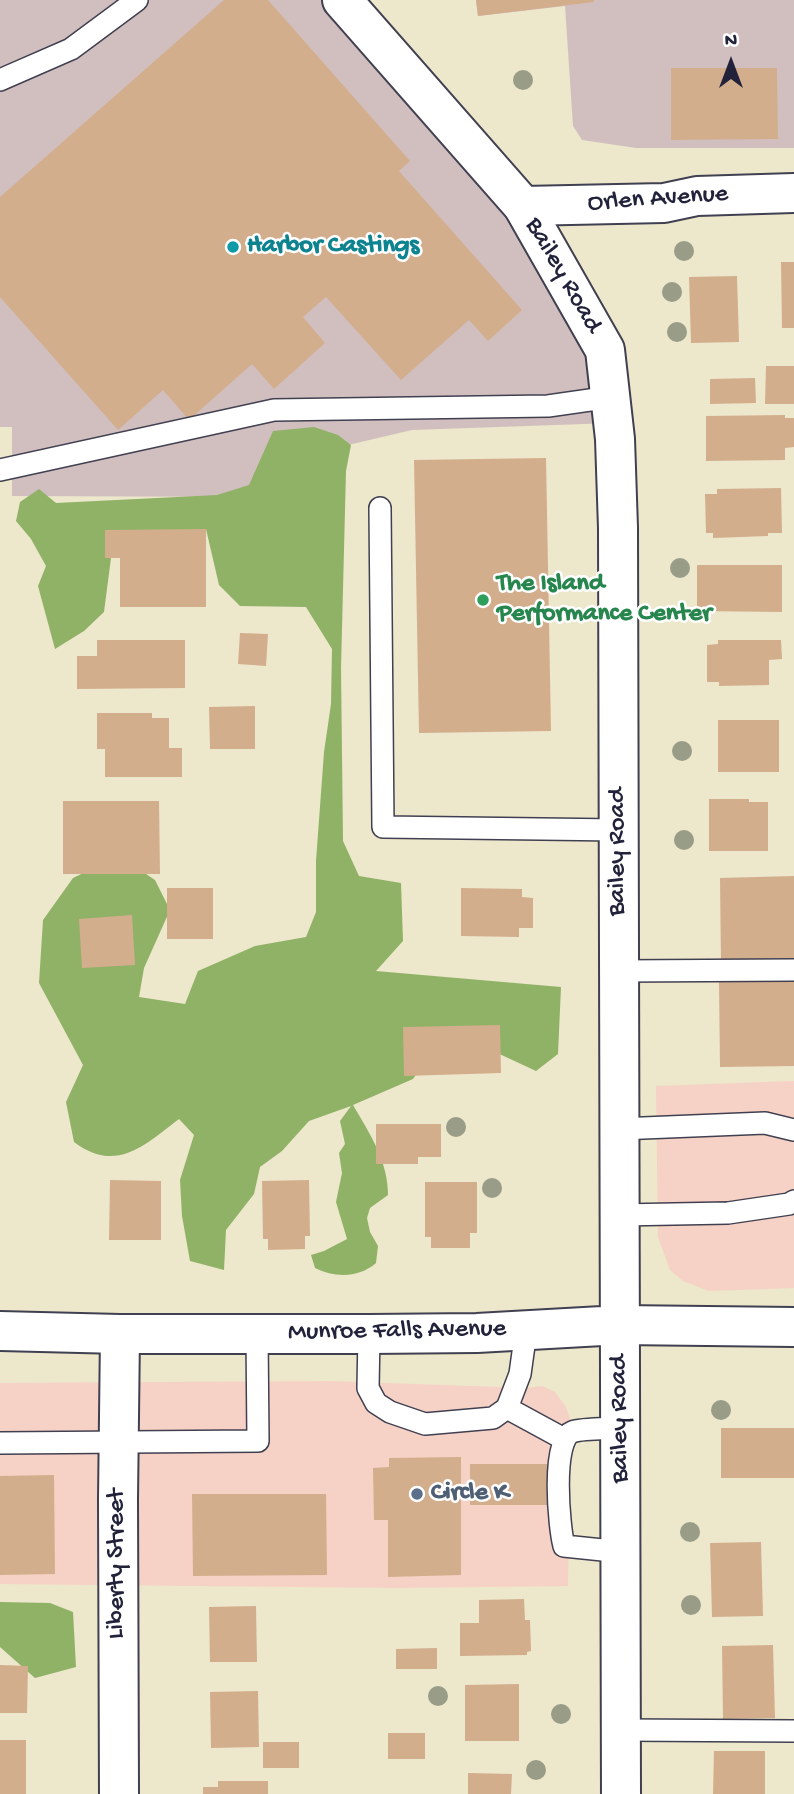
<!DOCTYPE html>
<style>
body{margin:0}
#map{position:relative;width:794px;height:1794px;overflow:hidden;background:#ede7cb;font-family:"Gochi Hand",sans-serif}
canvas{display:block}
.north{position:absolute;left:696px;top:28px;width:70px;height:70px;-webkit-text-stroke:5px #fff;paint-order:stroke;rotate:0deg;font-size:19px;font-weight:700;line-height:28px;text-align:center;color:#22223b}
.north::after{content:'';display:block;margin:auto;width:24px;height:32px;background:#22223b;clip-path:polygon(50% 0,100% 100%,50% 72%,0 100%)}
</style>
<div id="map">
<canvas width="794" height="1794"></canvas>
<div class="north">N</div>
</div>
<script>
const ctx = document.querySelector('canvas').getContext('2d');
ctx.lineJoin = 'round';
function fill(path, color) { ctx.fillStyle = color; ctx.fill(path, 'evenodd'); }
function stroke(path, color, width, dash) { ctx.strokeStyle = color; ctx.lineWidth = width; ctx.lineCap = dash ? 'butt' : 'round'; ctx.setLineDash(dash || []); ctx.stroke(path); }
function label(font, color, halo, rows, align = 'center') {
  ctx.font = font + ' "Gochi Hand",sans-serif'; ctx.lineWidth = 5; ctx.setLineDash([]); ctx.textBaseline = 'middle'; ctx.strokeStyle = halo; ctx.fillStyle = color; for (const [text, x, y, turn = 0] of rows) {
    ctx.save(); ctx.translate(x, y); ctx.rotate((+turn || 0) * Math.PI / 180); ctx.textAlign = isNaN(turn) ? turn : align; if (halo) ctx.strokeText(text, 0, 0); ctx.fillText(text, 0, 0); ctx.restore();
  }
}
fill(new Path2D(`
 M794,1081v207l-85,3 -26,-10 -13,-11 -12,-33 -2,-151z
 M331,1381l195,7 16,-2 13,6 11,15 4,12 -2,167 -170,2 -398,-4v-201z`), '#f6d1c5');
fill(new Path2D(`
 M0,0h341l182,206 82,144 8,73 -201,7 -128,30 -21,37 -251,-1v-69h-12z
 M476,0h318v148h-158l-54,-8 -9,-14 -8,-120 -87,10z`), '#d1bfbf');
fill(new Path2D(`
 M314,427l24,8 13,10 -5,26 -5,197 2,173 16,35 42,7 2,58 -27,30 185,16 -3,67 -22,17 -43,-20 -51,-13 -29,41 -60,26c17,29 35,56 35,90l-18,13 -3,10 3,14 8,14 -2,17c-17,15 -41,15 -61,5l-4,-13 13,-4 23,-12 -11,-37 6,-29 -3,-20 6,-9 -5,-23 11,-15 -42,15 -27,30 -22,16 -6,27 -28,36 -2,40 -34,-9 -8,-45 -2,-36 14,-45 -15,-16c-34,26 -63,55 -105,23l-8,-40 17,-37 -44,-82 4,-63 30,-42 46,-22 36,24 15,30 -26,58 -5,29 46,7 13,-33 57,-25 51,-9 10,-25v-51l8,-109 7,-48 1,-55 -26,-42 -66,-1 -21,-21 -13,-56 -95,29 -7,54 -20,19 -29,18 -17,-63 8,-20 -15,-27 -15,-18 4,-19 19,-13 17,14 161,-8 32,-10 24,-54z
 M0,1602l50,1 23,9 3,55 -41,11 -35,-31z`), '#90b267');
fill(new Path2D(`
 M224,0h44l142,161 -11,10 123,139 -34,31 -19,-21 -68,60 -75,-83 -23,20 22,26 -51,46 -22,-25 -63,56 -26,-30 -45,40 -118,-133v-100z
 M476,0h118v2l-116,14z
 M671,68h106l1,71 -107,1z
 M781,262h13v66h-12z
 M737,276l2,66 -48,1 -2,-66z
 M766,366h28v38h-29z
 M755,378l1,25 -46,1v-25z
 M785,415v3h9v29l-9,1v12l-79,1v-45z
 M546,458l5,273 -132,2 -5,-273z
 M781,488l1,45h-14v3l-55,2v-5h-7l-1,-39h12v-5z
 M206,529v78h-86v-49h-15v-28z
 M697,565h85v47l-85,-1z
 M240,633l28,1 -2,32 -28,-2z
 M97,640h88v48l-108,1v-33h20z
 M718,640h63l1,19 -13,1v25l-50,1v-4h-12v-37l11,-1z
 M255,706v43h-45l-1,-42z
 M97,713h55v5h17v30h13v29h-77v-28h-8z
 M718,720h61v52h-61z
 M709,799h40v3h19v49h-59z
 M63,801h96l1,73h-97z
 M794,876v85l-73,1 -1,-84z
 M167,888h46v51h-46z
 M461,888l61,1v8l11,1v30h-14v9l-58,-1z
 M132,915l3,50 -53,3 -3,-49z
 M794,981v85l-74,1 -1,-85z
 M500,1025l1,48 -97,3 -1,-49z
 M376,1124h65v33h-23v7h-42z
 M110,1180l51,1v59h-52z
 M309,1180l1,56h-5v13l-37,1v-11h-5l-1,-58z
 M425,1182h52v51h-7v15h-39v-11h-6z
 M721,1428h73v50h-73z
 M461,1457v118l-73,2v-57h-14l-1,-52 16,-1v-9z
 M470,1464h79v41h-79z
 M54,1475l1,99 -55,1v-99z
 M192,1494h134l1,81 -134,1z
 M761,1542l2,74 -51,1 -2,-74z
 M524,1599l1,21h5l1,31 -4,1v3l-67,1v-33h19v-23z
 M256,1606l1,56h-47l-1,-55z
 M773,1645l2,73 -52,1 -1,-73z
 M437,1648v21h-41v-20z
 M0,1665l28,1 -1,47h-27z
 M519,1684v57h-54v-56z
 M258,1691l1,56 -48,1 -1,-56z
 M388,1733h37v26h-37z
 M0,1740h26v54h-26z
 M263,1742h36v26h-36z
 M714,1751h51v43h-52z
 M468,1773l44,1 -1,20h-43z
 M218,1781h50v13h-65v-7h15z`), '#d3ae8d');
const service = new Path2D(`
 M0,80l71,-31 66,-49
 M0,470l274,-60 274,-4 63,-9
 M380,508l3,319 236,3
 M619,971l175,-1
 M619,1129l146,-6 29,7
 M620,1215l108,-2 61,-9 5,-3
 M369,1334l-1,54 8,15 14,9 35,12 68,-6 14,-10 13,-34 6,-43
 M507,1408l57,31
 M621,1428c-13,1 -38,0 -49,4 -21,8 -13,96 -8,114l58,6
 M0,1443l258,-2 -1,-107
 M622,1730l172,1`);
const minor = new Path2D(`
 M523,206l141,-3 33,-7 97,-3
 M119,1794l-1,-295 2,-165`);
const tertiary = new Path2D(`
 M342,0l181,206 82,144 10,89 3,89 3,1266
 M0,1331l120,3h249l108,-1 143,-8 174,2`);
stroke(service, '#404051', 24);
stroke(minor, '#404051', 42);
stroke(tertiary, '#404051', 42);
stroke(service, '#fff', 21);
stroke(minor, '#fff', 38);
stroke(tertiary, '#fff', 38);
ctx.fillStyle = '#999c87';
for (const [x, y] of [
 [523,80],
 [684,251],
 [672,292],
 [677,332],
 [680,568],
 [682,751],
 [684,840],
 [456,1127],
 [492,1188],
 [721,1410],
 [690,1532],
 [691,1605],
 [438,1696],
 [561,1714],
 [536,1770]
]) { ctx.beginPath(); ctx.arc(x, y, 10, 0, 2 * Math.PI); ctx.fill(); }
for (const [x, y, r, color] of [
 [233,247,7,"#0f9aa8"],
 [483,600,7,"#2e9e5b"],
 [417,1494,7,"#5c6f8a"]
]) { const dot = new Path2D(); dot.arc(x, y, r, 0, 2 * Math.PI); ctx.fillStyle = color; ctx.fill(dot); stroke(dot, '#fff', 2.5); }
label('26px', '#22223b', '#fff', [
 ["Orlen Avenue",658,200,-4],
 ["Bailey Road",562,276,60],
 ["Bailey Road",619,852,-90],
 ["Munroe Falls Avenue",397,1332,-1],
 ["Bailey Road",621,1419,-91],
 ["Liberty Street",118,1564,-90]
]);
label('bold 26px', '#0d838f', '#fff', [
 ["Harbor Castings",247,247]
], 'left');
label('bold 26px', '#27864d', '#fff', [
 ["The Island",497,585],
 ["Performance Center",497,615]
], 'left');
label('bold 26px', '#4e5e75', '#fff', [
 ["Circle K",431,1494]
], 'left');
</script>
